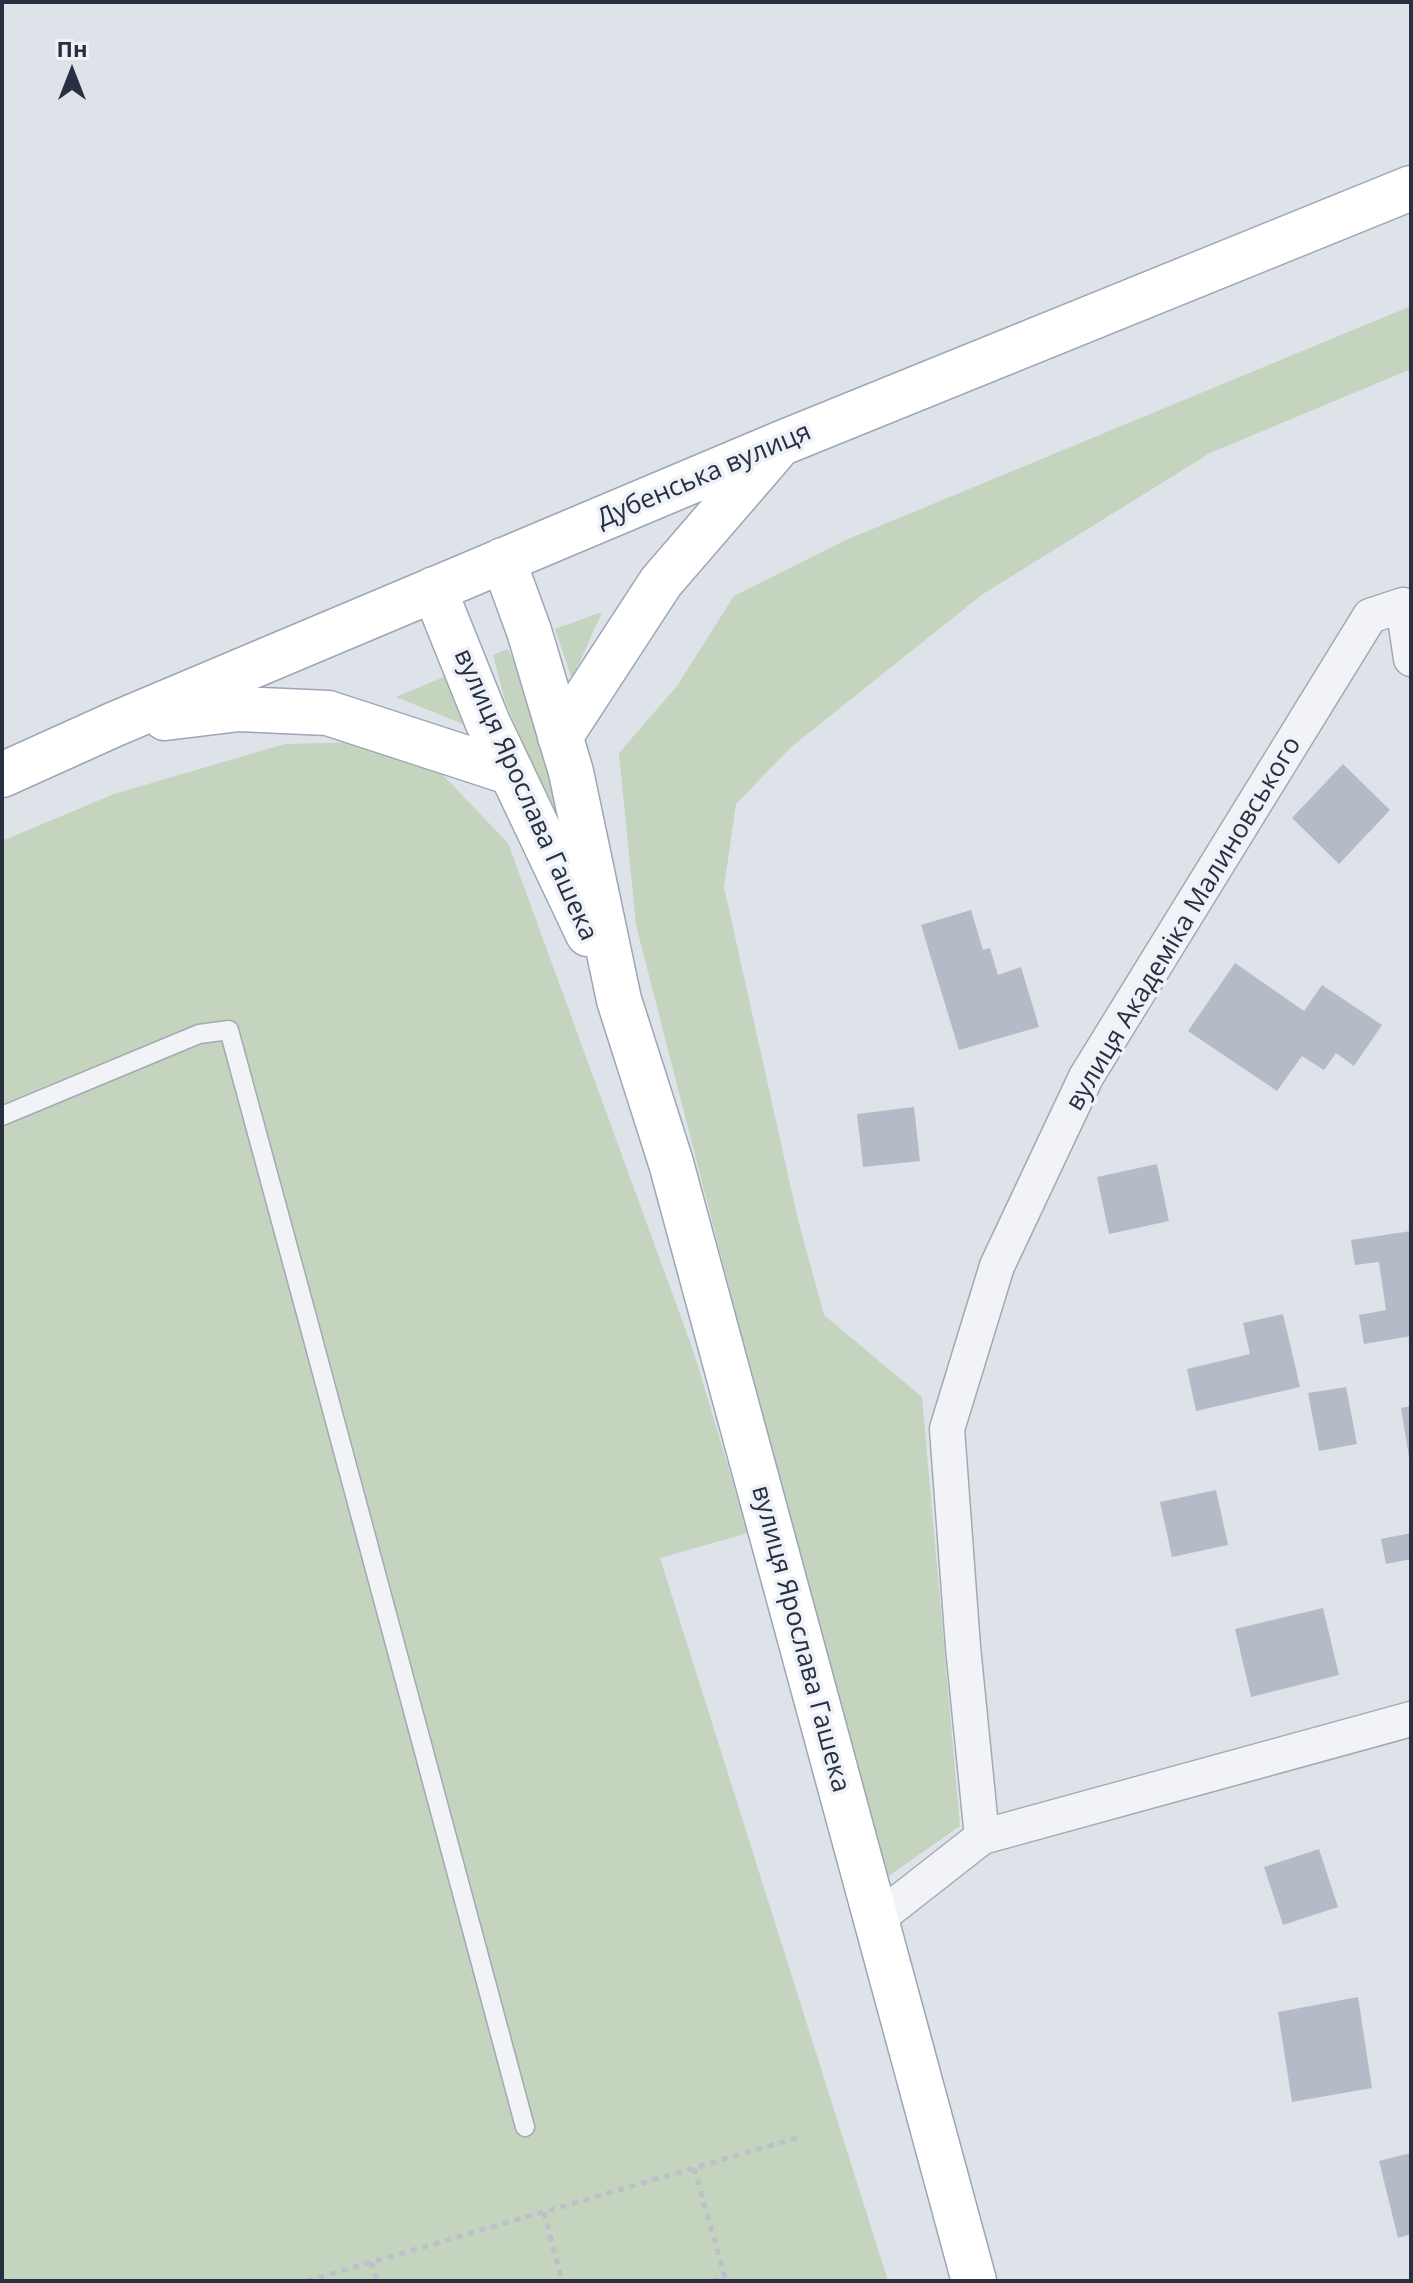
<!DOCTYPE html>
<meta charset="utf-8">
<style>
body{margin:0}
#map{position:relative;width:1413px;height:2283px;overflow:hidden;background:#dee2e9;font-family:"Open Sans",sans-serif}
canvas{display:block}
.frame{position:absolute;inset:0;border:4px solid #263041;pointer-events:none}
.north{position:absolute;left:32px;top:32px;width:80px;height:80px;-webkit-text-stroke:6px #eef1f7;paint-order:stroke;rotate:0deg;font-size:22px;font-weight:700;line-height:32px;text-align:center;color:#263041}
.north::after{content:'';display:block;margin:auto;width:28px;height:36px;background:#263041;clip-path:polygon(50% 0,100% 100%,50% 72%,0 100%)}
</style>
<div id="map">
<canvas width="1413" height="2283"></canvas>
<div class="frame"></div>
<div class="north">Пн</div>
</div>
<script>
const ctx = document.querySelector('canvas').getContext('2d');
ctx.lineJoin = 'round';
function fill(path, color) { ctx.fillStyle = color; ctx.fill(path, 'evenodd'); }
function stroke(path, color, width, dash) { ctx.strokeStyle = color; ctx.lineWidth = width; ctx.lineCap = dash ? 'butt' : 'round'; ctx.setLineDash(dash || []); ctx.stroke(path); }
function label(font, color, halo, rows, align = 'center') {
  ctx.font = font + ' "Open Sans",sans-serif'; ctx.lineWidth = 7; ctx.setLineDash([]); ctx.textBaseline = 'middle'; ctx.strokeStyle = halo; ctx.fillStyle = color; for (const [text, x, y, turn = 0] of rows) {
    ctx.save(); ctx.translate(x, y); ctx.rotate((+turn || 0) * Math.PI / 180); ctx.textAlign = isNaN(turn) ? turn : align; if (halo) ctx.strokeText(text, 0, 0); ctx.fillText(text, 0, 0); ctx.restore();
  }
}
fill(new Path2D(`
 M1411,306v63l-201,84 -227,141 -192,153 -55,57 -12,83 74,333 26,95 98,82 38,429 -74,52 -106,-392 -144,-561 -17,-172 58,-67 57,-90 112,-56z
 M602,612l-30,67 -17,-50z
 M508,649l21,45 46,171 -70,-164 -12,-46z
 M446,676l22,50 -72,-29z
 M360,742l78,28 70,73 186,510 54,180 -88,25 228,723h-886v-1440l112,-47 171,-50z`), '#c4d4bf');
fill(new Path2D(`
 M1343,764l47,46 -51,54 -47,-46z
 M971,910l12,40 7,-2 8,27 23,-8 18,60 -80,23 -38,-125z
 M1235,963l69,48 18,-26 60,40 -28,41 -18,-13 -12,17 -22,-14 -25,35 -89,-60z
 M914,1107l6,54 -57,6 -6,-53z
 M1157,1164l12,57 -60,13 -12,-57z
 M1411,1231v105l-47,8 -5,-29 27,-5 -7,-48 -24,3 -4,-25z
 M1283,1314l17,73 -104,24 -9,-42 63,-15 -7,-31z
 M1346,1387l11,57 -38,7 -11,-58z
 M1411,1406v51h-2l-8,-49z
 M1216,1490l12,55 -56,12 -12,-55z
 M1411,1533v26l-25,5 -5,-25z
 M1323,1608l16,67 -88,22 -16,-68z
 M1319,1849l19,58 -55,18 -19,-58z
 M1358,1997l14,91 -80,14 -14,-90z
 M1411,2153v81l-13,4 -19,-77z`), '#b5bbc6');
const service = new Path2D(`
 M2,1116l197,-82 30,-4c101,365 194,732 296,1097`);
const minor = new Path2D(`
 M982,1837l-19,-190 -16,-218 50,-163 89,-189 284,-461 33,-11 8,54
 M876,1920l106,-83 429,-118`);
const primary = new Path2D(`
 M503,560l26,71 42,141 48,228 52,163 303,1118
 M434,589l53,132 101,213
 M165,718l74,-9 89,4 184,60
 M560,737l101,-155 113,-131
 M2,775l113,-51 667,-281 629,-255`);
stroke(service, '#a3a9b3', 21);
stroke(minor, '#a3a9b3', 37);
stroke(primary, '#9da6b6', 47);
stroke(new Path2D(`
 M694,2168l32,113
 M544,2212l18,69
 M371,2262l6,19
 M307,2281l493,-144
 M712,2281l13,-4`), '#bcc0c8', 5, [6, 6]);
stroke(service, '#f1f3f7', 18);
stroke(minor, '#f1f3f7', 34);
stroke(primary, '#fff', 44);
label('26px', '#263041', '#eef1f7', [
 ["Дубенська вулиця",704,476,-23],
 ["вулиця Ярослава Гашека",525,795,66],
 ["вулиця Академіка Малиновського",1184,924,-59],
 ["вулиця Ярослава Гашека",800,1639,75]
]);
</script>
